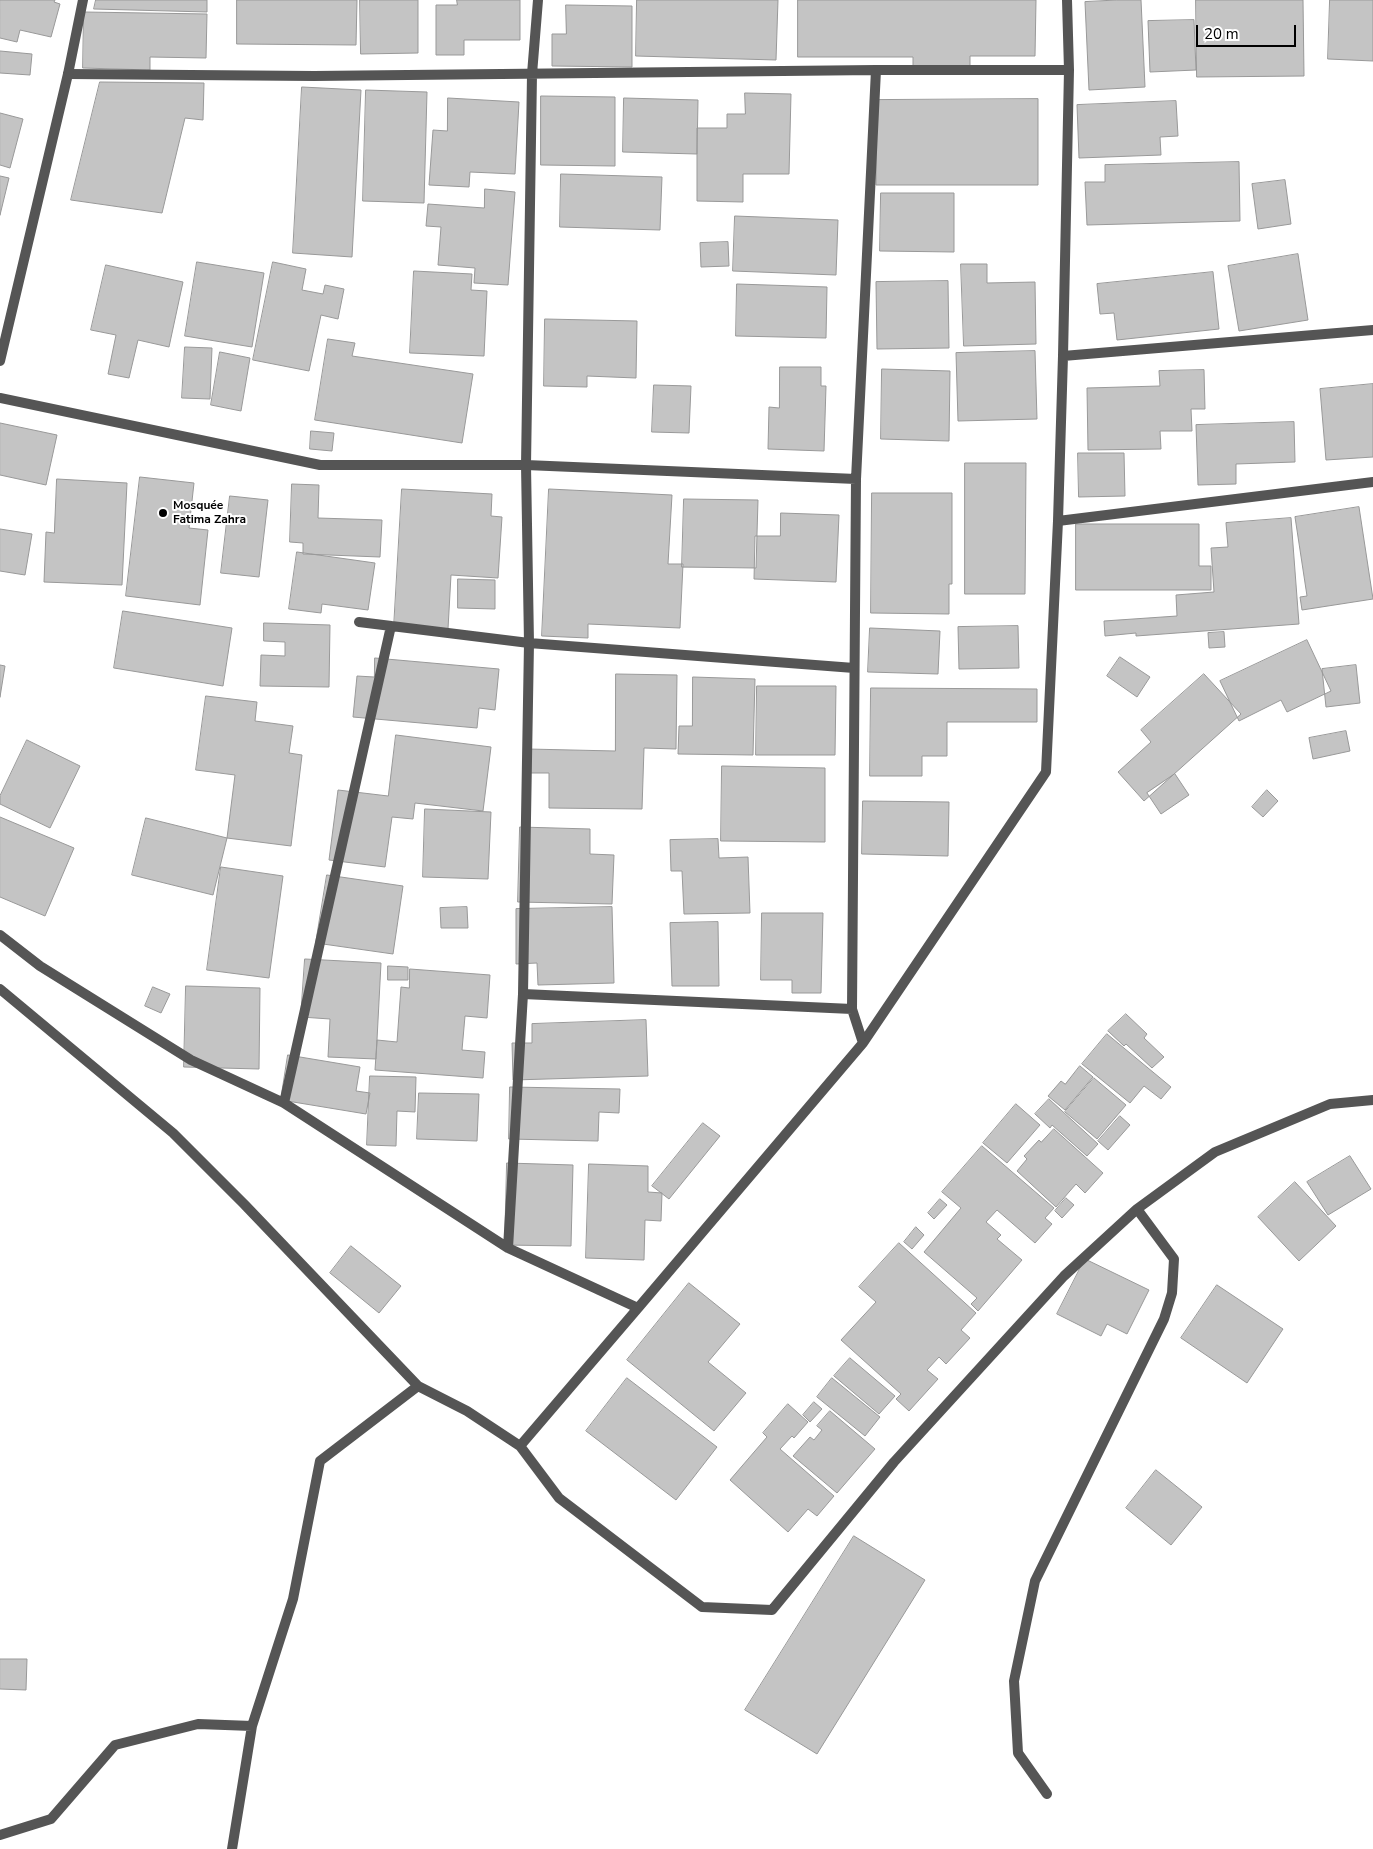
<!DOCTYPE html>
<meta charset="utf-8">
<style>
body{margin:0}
#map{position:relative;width:1373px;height:1849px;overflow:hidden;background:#fff;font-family:"Nunito Sans",sans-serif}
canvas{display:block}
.scale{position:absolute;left:1196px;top:25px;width:100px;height:22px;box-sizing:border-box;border:2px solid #000;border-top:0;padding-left:6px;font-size:15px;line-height:18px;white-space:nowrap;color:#000;-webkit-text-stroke:4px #fff;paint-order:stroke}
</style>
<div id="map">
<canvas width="1373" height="1849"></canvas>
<div class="scale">20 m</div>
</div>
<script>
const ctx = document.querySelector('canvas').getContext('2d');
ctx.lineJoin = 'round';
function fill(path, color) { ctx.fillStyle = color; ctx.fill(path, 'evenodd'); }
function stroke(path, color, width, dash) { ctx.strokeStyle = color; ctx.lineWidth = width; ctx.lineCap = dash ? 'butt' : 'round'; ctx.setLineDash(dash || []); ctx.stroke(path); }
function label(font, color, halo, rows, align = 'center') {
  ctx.font = font + ' "Nunito Sans",sans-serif'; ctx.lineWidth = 4; ctx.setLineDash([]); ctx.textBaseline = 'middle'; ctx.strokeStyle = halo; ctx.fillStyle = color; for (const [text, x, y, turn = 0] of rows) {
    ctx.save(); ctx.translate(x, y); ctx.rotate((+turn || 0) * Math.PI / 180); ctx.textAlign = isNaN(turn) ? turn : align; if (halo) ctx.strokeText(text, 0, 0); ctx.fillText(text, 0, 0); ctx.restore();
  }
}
const building = new Path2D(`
 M0,0h55l-1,2 6,2 -9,33 -31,-7 -3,12 -17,-4z
 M96,0h111v12l-113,-3z
 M237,0h120l-1,45 -119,-1z
 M360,0h58v53l-57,1z
 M457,0h63v40h-56v15h-28v-50h21z
 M637,0h141l-2,60 -140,-4z
 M798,0h238l-1,56h-65v15h-57v-14h-115z
 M1117,0h24l4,87 -56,3 -4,-88z
 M1196,0h107l1,76 -107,1z
 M1330,0h43v61l-45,-2z
 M566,5l66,1v61l-80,-1v-32h14z
 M84,12l123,2 -1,44 -56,-1v13l-67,-2z
 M1194,20l2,50 -46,2 -2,-51z
 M0,51l32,3 -2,21 -30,-2z
 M100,82l104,1 -1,37 -18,-2 -23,95 -91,-13z
 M302,87l59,3 -9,167 -59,-4z
 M366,90l61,2 -3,111 -61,-2z
 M745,93l46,1 -2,80h-46v28l-46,-1v-73h30v-14h18z
 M541,96l74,1v69l-74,-1z
 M448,98l71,4 -4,72 -45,-2 -1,15 -40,-2 4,-55 14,1z
 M624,98l74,2 -1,54 -74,-2z
 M1038,99v86h-162v-85z
 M1176,101l2,35 -18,1 1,18 -82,3 -2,-53z
 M0,113l23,6 -13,49 -10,-3z
 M1239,162l1,59 -153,4 -2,-43h20v-17z
 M561,174l101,3 -2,53 -100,-3z
 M0,176l9,2 -9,37z
 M1285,180l6,44 -33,5 -6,-45z
 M485,189l30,3 -7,93 -34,-2 1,-15 -37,-3 3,-38 -15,-1 2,-22 56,4z
 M881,193h73v59l-74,-1z
 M735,216l103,4 -2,55 -103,-4z
 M728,242l1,24 -28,1 -1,-24z
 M1298,254l10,66 -69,11 -11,-65z
 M197,262l67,11 -12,74 -67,-11z
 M273,262l33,7 -4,21 21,4 2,-9 19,4 -6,30 -17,-4 -12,56 -56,-11z
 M961,264h26v19l48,-1 1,62 -72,2z
 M106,265l77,17 -14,65 -31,-7 -9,38 -21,-4 8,-39 -25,-5z
 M414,271l58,3 -1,16 16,1 -3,65 -74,-3z
 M1213,272l6,57 -102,11 -3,-27 -14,1 -3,-30z
 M948,281l1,67 -72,1 -1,-67z
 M737,284l90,3 -1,51 -90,-2z
 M545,319l92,2 -1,57 -49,-2v11l-43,-1z
 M328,339l27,4 -3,13 121,18 -11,69 -147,-23z
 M185,347l27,1 -2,51 -28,-1z
 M1035,351l2,68 -79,2 -2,-68z
 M220,352l30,6 -9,53 -30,-6z
 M780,367h41v19h5l-2,65 -56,-2 1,-42 10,1z
 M882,369l68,2 -1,70 -68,-2z
 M1204,370l1,39h-14l1,22h-32l1,18 -73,1 -1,-62 73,-2 -1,-15z
 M1373,384v73l-47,3 -6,-71z
 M654,385l37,1 -2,47 -37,-1z
 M1294,422l1,40 -59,2v20l-38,1 -2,-60z
 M0,423l57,12 -11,50 -46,-10z
 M311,431l23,2 -2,18 -22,-2z
 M1078,453h46l1,43 -46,1z
 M965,463h61l-1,131h-60z
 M140,477l54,6 -5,45 19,2 -8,75 -74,-9z
 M57,479l70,4 -5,102 -78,-3 2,-50 8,1z
 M292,484l27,1 -1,33 64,2 -2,37 -77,-3v-11l-13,-1z
 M402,489l90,5 -1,22 11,1 -4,61 -47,-3 -3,54 -54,-2z
 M549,489l123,6 -4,69h15l-3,64 -92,-4v14l-46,-2z
 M872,493h80v91h-3v30l-78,-1z
 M230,496l38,4 -9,77 -38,-4z
 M684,499l74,1 -2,68 -74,-1z
 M1359,507l14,92 -71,11 -2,-13 7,-1 -12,-79z
 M781,513l58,2 -3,67 -82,-3 1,-43h25z
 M1291,518l8,106 -163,12v-3l-31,3 -1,-15 73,-5 -1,-21 38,-3 -3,-44 17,-1 -2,-24z
 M1076,524h123v42h12v24h-135z
 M0,529l32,5 -7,41 -25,-4z
 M297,552l78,11 -7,47 -46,-6 -1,9 -32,-4z
 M458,579l37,1v29l-37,-1z
 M123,611l109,17 -9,58 -109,-18z
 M264,623l66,2 -1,62 -69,-1 1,-31 24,1v-14l-21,-1z
 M1018,626l1,42 -60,1 -1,-42z
 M870,628l70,3 -2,43 -70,-2z
 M1224,632l1,15 -16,1 -1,-15z
 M1307,640l24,51 -44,21 -6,-12 -42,21 -19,-40z
 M1120,657l30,20 -13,20 -30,-21z
 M375,658l124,11 -4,41 -16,-2 -2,20 -124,-11 4,-41 17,1z
 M0,665l5,1 -5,31z
 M1356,665l4,38 -34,4 -4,-38z
 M616,674l61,1 -1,74 -32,-1 -2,61 -93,-1v-35h-21v-24l87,2z
 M1204,674l37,40 -97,87 -26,-29 33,-30 -10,-12z
 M693,677l62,2 -2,76 -75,-1 1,-28h13z
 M757,686h79l-1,69h-79z
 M871,688l166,1v33h-90v34h-25v20h-52z
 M206,696l51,6 -2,19 38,5 -4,27 13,2 -11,91 -64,-8 8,-63 -39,-5z
 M1346,731l4,20 -37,8 -4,-21z
 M396,735l95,12 -8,64 -68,-8 -2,16 -21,-2 -7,50 -56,-7 9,-70 50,6z
 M27,740l53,26 -30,62 -50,-24v-8z
 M722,766l103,2v74l-104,-1z
 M1175,774l14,21 -28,19 -14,-21z
 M1267,790l11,11 -15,16 -11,-10z
 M863,801l86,1 -1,54 -86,-2z
 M425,809l66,3 -3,67 -65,-2z
 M0,817l74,31 -29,68 -45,-19z
 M146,818l81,20 -14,57 -81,-20z
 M520,827l70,2v25l24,1 -2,49 -94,-2z
 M718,839l1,19 29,-1 2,56 -66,1 -2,-43h-11l-1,-31z
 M221,867l62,9 -14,102 -62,-8z
 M327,875l76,11 -10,68 -77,-11z
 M467,907l1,21h-27l-1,-20z
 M612,907l2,76 -76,2 -1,-22 -21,1v-55z
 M762,913h61l-2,80h-29v-13h-31z
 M718,922l1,64h-47l-2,-63z
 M305,959l76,4 -5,96 -48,-2 2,-38 -29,-2z
 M388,966l20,1v13h-20z
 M410,969l80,6 -3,43 -22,-2 -3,34 23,2 -2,26 -108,-8 2,-30 20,2 4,-55 8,1z
 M186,986l74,2 -1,81 -75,-2z
 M153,987l17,7 -9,19 -16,-7z
 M1126,1014l21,20 -3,4 20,19 -12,11 -26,-24 -2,2 -16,-15z
 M646,1020l2,56 -135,4 -1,-37h20v-19z
 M1107,1034l64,53 -10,12 -17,-13 -14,17 -48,-39z
 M288,1055l72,12 -4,24 14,2 -4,21 -85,-14z
 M1080,1066l13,11 -28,33 -17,-14 13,-15 4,3z
 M370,1076l46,1 -1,35 -18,-1 -1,35 -29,-1z
 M1094,1078l32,27 -29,34 -32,-27z
 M510,1087l110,2 -1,24 -20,-1 -1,29 -89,-2z
 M419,1093l60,1 -2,47 -60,-2z
 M1049,1099l49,45 -11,12 -35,-31 -2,3 -15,-14z
 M1016,1104l24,21 -33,38 -24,-20z
 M1120,1116l10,9 -22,25 -10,-9z
 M703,1123l17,13 -51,63 -17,-13z
 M1054,1129l49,44 -18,20 -9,-9 -20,23 -39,-36 10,-12 -3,-3 15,-16 2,2z
 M982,1146l72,62 -9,10 7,6 -17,19 -38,-33 -11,12 15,13 -4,4 25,21 -44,51 -7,-7 6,-6 -53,-46 37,-44 -19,-16z
 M1350,1156l21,33 -43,26 -21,-33z
 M507,1163l66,2 -2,81 -66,-1z
 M589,1164l59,2v26l14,1 -1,28 -16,-1 -1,40 -58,-2z
 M1295,1182l41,44 -37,35 -41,-44z
 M1066,1198l8,7 -12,13 -7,-7z
 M940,1199l7,6 -13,14 -6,-6z
 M916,1227l8,8 -12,14 -8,-7z
 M899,1243l77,70 -15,17 9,8 -24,26 -7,-7 -12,13 11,9 -29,32 -13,-12 5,-5 -60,-54 35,-38 -17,-15z
 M351,1246l50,40 -22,27 -49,-40z
 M1085,1259l64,31 -22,44 -20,-10 -6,12 -44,-22z
 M689,1283l51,41 -32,38 38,31 -32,38 -87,-71z
 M1217,1285l66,44 -36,54 -66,-45z
 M850,1358l45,38 -16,18 -45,-38z
 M627,1378l90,69 -41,53 -90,-69z
 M832,1378l48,39 -15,19 -48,-39z
 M814,1402l8,7 -12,13 -7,-7z
 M788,1404l20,18 -14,16 -2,-2 -12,13 54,47 -17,20 -9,-7 -20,23 -58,-52 37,-43 -4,-4z
 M830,1411l45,38 -38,44 -44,-37 17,-19 4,3 8,-10 -5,-4z
 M1156,1470l46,37 -31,38 -45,-37z
 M854,1536l71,44 -108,174 -72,-44z
 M0,1659h27l-1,31 -26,-1z`);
fill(building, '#c4c4c4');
stroke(building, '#999', 1);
stroke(new Path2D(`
 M68,74l246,2 562,-6h193
 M1063,356l310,-26
 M0,398l320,67h206l330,14
 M1058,521l315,-39
 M359,622l170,21 325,25
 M0,935l40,31 151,94 93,43 224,145 130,60 225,-265 183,-271 12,-251 5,-165 6,-286 -2,-70
 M0,989l173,144 71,71 174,182 49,25 53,35
 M523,994l329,15
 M863,1043l-11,-34 4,-530 20,-409
 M284,1103l107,-477
 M508,1248l15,-254 6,-351 -3,-178 6,-391 6,-74
 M638,1308l-118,138 39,52 143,109 70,3 122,-148 170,-186 73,-67 78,-57 115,-48 43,-4
 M252,1726l41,-127 27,-138 98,-75
 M1047,1794l-29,-41 -4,-72 21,-100 129,-262 8,-26 2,-34 -37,-50
 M0,1835l51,-16 64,-74 83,-21 54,2 -20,123`), '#555', 10);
stroke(new Path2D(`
 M0,361l68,-287 15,-74`), '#555', 10);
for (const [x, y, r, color] of [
 [163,513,5,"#000"]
]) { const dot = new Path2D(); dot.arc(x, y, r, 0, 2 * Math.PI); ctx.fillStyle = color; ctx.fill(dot); stroke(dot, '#fff', 2); }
label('bold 12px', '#000', '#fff', [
 ["Mosquée",173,506],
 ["Fatima Zahra",173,520]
], 'left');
</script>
